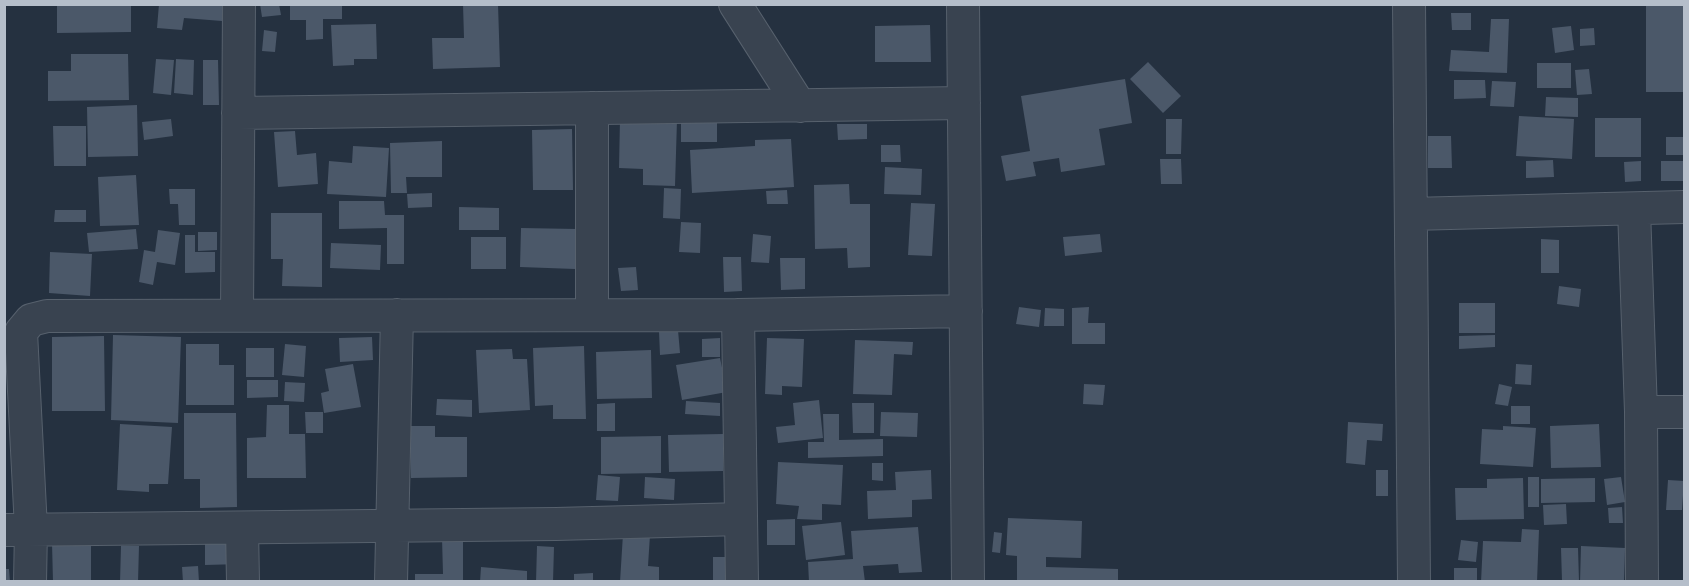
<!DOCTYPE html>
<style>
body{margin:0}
#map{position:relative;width:1689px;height:586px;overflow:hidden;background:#253140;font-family:"Sofia Sans Condensed",sans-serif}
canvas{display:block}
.frame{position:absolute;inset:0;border:6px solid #b5beca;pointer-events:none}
</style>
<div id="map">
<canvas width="1689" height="586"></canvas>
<div class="frame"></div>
</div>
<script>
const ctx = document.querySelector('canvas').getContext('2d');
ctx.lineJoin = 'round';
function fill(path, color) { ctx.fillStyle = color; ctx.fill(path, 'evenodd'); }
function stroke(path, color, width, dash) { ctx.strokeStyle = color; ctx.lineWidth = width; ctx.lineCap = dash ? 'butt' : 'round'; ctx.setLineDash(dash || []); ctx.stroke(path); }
fill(new Path2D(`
 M57,4h74v28l-74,1z
 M159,4h64l-1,17 -38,-3 -2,12 -25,-2z
 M260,4h19l2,11 -19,2z
 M290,4h52v15h-19v20l-17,1v-20h-16z
 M463,4h35l2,63 -67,2 -1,-31h32z
 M1646,5h38v87h-38z
 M1451,13h20v17h-19z
 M1491,19h18l-2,54 -58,-2 2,-21 38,2z
 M376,24l1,35h-23v6l-21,1 -2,-41z
 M930,25l1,37h-56v-36z
 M1571,26l3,24 -19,3 -3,-25z
 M1594,28l1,17 -15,1v-17z
 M264,30l13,2 -2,20 -13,-1z
 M71,54h57l1,46 -81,1v-30h23z
 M156,59l18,1 -3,35 -18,-2z
 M176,59l18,1 -1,35 -19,-2z
 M203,60h15l1,45h-16z
 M1148,62l33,34 -18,17 -33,-34z
 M1537,63h34v25h-34z
 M1589,69l3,25 -15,1 -2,-25z
 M1125,79l7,44 -33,6 6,36 -44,7 -2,-14 -26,4 3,14 -30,5 -5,-25 29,-5 -9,-55z
 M1454,80h31l1,18 -32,1z
 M1492,81l24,1 -2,25 -24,-1z
 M1546,97l32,1v19l-33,-1z
 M137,105l1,51 -50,1 -1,-50z
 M1519,116l55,3 -2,40 -56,-3z
 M1595,118h46v39h-46z
 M171,119l2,17 -29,4 -2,-18z
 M620,119l57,1 -2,66 -32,-1v-16l-24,-1z
 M681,119h36v23h-36z
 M1166,119h16l-1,35h-15z
 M837,124h30v15l-29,1z
 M53,126h33v40h-32z
 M572,129l1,61h-40l-1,-60z
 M295,131l2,24 19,-2 2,31 -40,3 -4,-55z
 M1428,136h23l1,32h-24z
 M1666,137h18v18h-18z
 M791,139l3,48 -102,6 -2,-43 65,-4v-6z
 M442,141v36h-36l1,16h-16l-1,-50z
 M881,145h19l1,17h-20z
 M353,146l36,2 -3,49 -59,-3 2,-33 23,2z
 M1160,159h21l1,25h-21z
 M1553,160l1,17 -28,1v-17z
 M1641,161v20l-16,1 -1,-20z
 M1661,161h23v20h-23z
 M885,167l37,2 -1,26 -37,-1z
 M136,175l3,50 -39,1 -2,-49z
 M849,184l1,20h20v63l-22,1 -1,-20 -32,1 -1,-64z
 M664,188l17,1 -1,30 -17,-1z
 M169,189h26v36h-16l-1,-21h-8z
 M787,190l1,14h-21l-1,-13z
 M432,193v14l-24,1 -1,-14z
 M339,201h45l1,14h19v49h-17v-36l-48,1z
 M911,203l24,1 -3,52 -24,-1z
 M459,207l40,1v22h-40z
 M55,210h31v12h-32z
 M271,213h51v74l-40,-1 1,-27h-12z
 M681,222l20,1 -1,30 -21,-1z
 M521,228l56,1 -2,40 -55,-2z
 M136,229l2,20 -49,3 -2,-19z
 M158,230l22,3 -5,32 -18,-3 -4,23 -14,-3 5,-32 11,2z
 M198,232h19v18l-19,1z
 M753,234l18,2 -2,27 -18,-1z
 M1100,234l2,18 -37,4 -2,-19z
 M185,235h10v17h20v20l-30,1z
 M471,237h35v32h-35z
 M1541,239l18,1v33h-18z
 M331,243l50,2 -1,25 -50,-2z
 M50,252l42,2 -2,42 -41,-3z
 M723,257h18l1,34 -18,1z
 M780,258h25v31l-24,1z
 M636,267l2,23 -17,1 -3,-23z
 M1559,286l22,3 -2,18 -22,-3z
 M1459,303h36v30h-36z
 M1019,307l22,3 -2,17 -23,-3z
 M1089,307l-1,16h17v21h-33v-36z
 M1045,308l19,1v17h-20z
 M678,330l2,23 -20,2 -1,-24z
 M113,335l68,2 -3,86 -67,-3z
 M1495,335v12l-36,2v-13z
 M104,336l1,75h-53v-74z
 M372,337l1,23 -33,2 -1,-24z
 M720,338v19h-18v-18z
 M767,338l37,1 -2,48 -20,-1v9l-17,-1z
 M855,340l58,2 -1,13 -18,-1 -2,41 -39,-1z
 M186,344h33v21h15v40h-48z
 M285,344l21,2 -2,31 -22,-2z
 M584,346l2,73h-33v-14l-18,1 -2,-58z
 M246,348h28v29h-28z
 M512,349l1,10h14l3,51 -51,3 -3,-63z
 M651,350l1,48 -55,1 -1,-47z
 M720,358l7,34 -45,8 -6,-35z
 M353,364l8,43 -37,6 -3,-20 8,-2 -4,-22z
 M1516,364l16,1 -1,20 -16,-1z
 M247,380h31v17l-31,1z
 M285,382l20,1 -1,19 -20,-1z
 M1084,384l21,1 -2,20 -20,-1z
 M1499,384l13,3 -4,19 -13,-2z
 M437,399l35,1v17l-36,-2z
 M819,400l4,38 -45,5 -2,-16 19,-2 -2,-22z
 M686,401l34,2v13l-35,-2z
 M615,403v28h-18v-27z
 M852,403h22v30h-21z
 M267,405h22v29h16l1,44h-59v-40l19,-1z
 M1511,406h19v18h-19z
 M305,412h18v21h-17z
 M881,412l37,1 -1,24 -37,-1z
 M184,413h52l1,94 -37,1v-29h-16z
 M823,414h16v26l44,-1v17l-75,2v-16h16z
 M1348,422l35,2 -1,17 -15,-1 -2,25 -19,-2z
 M120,424l52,3 -4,57h-19v8l-32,-2z
 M1599,424l2,43 -50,1 -1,-42z
 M410,426h25v11h32v40l-56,1z
 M1503,426l33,2 -3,39 -53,-3 2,-35 21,1z
 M723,434v37l-54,1 -1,-37z
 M661,436v37l-60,1v-37z
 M778,462l65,3 -2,40 -19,-1v16l-25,-1 2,-13 -23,-2z
 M872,463h11v18l-11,-1z
 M931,470l1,29 -20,1v17l-44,2 -1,-28 29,-1 -1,-18z
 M1376,470h12v26h-12z
 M598,475l22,2 -2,24 -22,-1z
 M645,477l30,2 -1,21 -30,-2z
 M1528,477h11v30h-11z
 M1621,477l4,25 -18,3 -3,-26z
 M1523,478l1,41 -68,1 -1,-32h32v-9z
 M1595,478v24l-54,1v-24z
 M1668,480l16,1 -2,29h-16z
 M1566,504l1,20 -23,1 -1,-20z
 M1622,507l1,16h-14l-1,-15z
 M1008,518l74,3 -1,37 -35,-1v10l72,2v13h-101v-26l-11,-1z
 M795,519v26h-28v-25z
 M841,522l4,33 -39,5 -4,-34z
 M918,527l4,45 -23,1 -1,-9 -35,2 2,16h-56l-1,-20 45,-3 -2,-28z
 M1522,529l17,1 -2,52h-56l2,-41 38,1z
 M994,532l8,1 -2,20 -8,-1z
 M623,534l27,1 -2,31 11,1v15h-39z
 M442,538h21v44h-48v-8h28z
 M1461,540l17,2 -2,20 -18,-2z
 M91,542v40h-38l-1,-39z
 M205,544h36v20l-36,1z
 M121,546h18l-1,36h-18z
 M537,546l17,1 -1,35h-17z
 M1581,546l44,2 -1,34h-44z
 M1561,548h17l1,33h-17z
 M713,557h16l-1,25h-15z
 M198,566l1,16h-16l-1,-15z
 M481,567l46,4v11h-47z
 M1454,568h23v14h-23z
 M4,569h5l1,13h-6z
 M593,573v9h-19v-8z`), '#4b5869');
const street = new Path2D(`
 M735,4l65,102
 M963,4l5,578
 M1409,4l5,578
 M238,113l726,-10
 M1634,209l7,203 1,170
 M1411,214l273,-7
 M592,314v-206
 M237,315l2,-311
 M738,315l4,267
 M1641,412h43
 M242,528l1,54
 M4,530l552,-6 185,-5
 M30,582l1,-53 -10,-197 10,-12 16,-4 691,-1 228,-4
 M391,582l6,-267`);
stroke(street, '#57616d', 34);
stroke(street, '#394350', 32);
</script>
